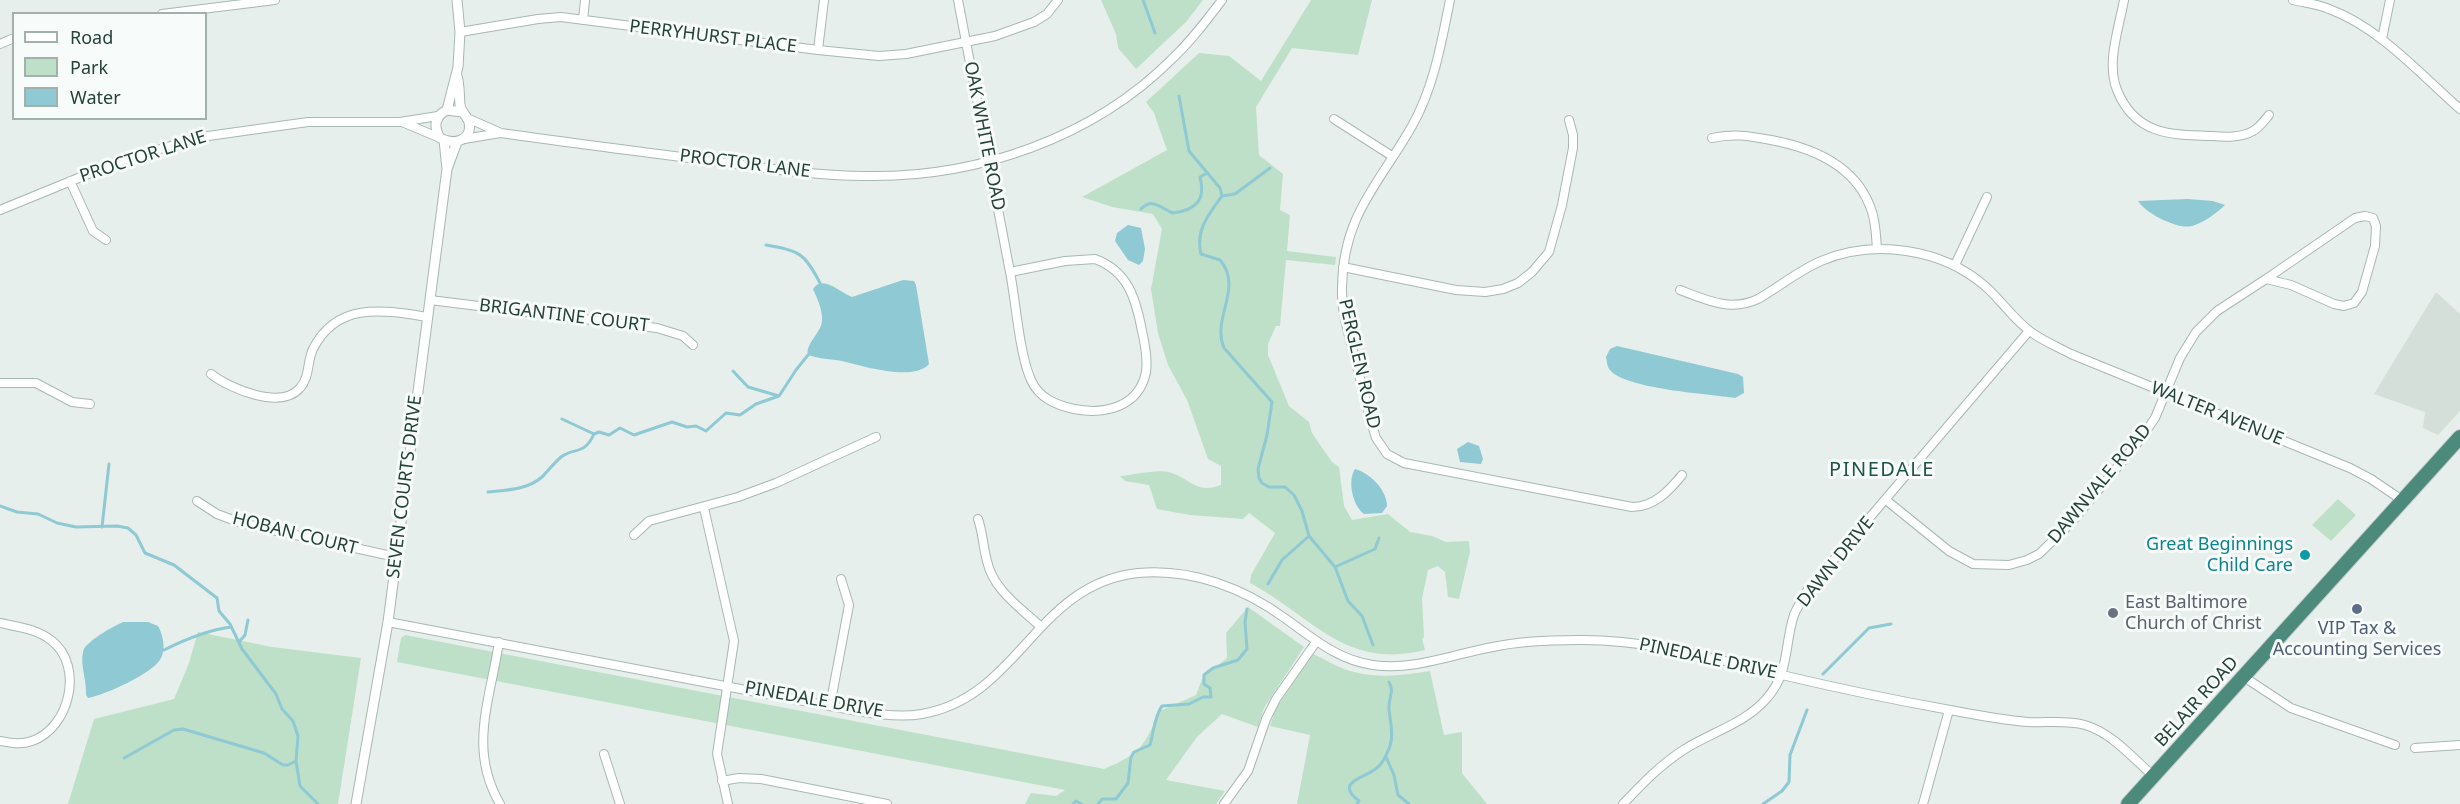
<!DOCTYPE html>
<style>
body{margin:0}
#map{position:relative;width:2460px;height:804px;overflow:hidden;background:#e6efeb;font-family:"Noto Sans",sans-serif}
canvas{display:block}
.legend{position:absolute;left:12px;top:12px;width:195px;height:108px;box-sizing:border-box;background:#f7fbf9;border:2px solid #a3b1ad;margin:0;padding:8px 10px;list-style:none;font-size:18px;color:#24423a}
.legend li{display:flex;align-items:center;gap:12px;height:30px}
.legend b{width:30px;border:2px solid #a3b1ad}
</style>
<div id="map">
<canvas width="2460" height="804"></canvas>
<ul class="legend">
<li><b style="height:8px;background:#fff"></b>Road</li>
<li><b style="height:16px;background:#bfe0c8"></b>Park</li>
<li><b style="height:16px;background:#8ec9d4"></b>Water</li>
</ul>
</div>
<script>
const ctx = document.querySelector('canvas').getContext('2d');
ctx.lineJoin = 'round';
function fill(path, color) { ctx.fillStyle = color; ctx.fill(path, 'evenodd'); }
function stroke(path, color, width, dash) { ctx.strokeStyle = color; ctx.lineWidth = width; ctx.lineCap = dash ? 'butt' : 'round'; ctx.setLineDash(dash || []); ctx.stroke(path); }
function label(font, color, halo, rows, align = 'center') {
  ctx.font = font + ' "Noto Sans",sans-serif'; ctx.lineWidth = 6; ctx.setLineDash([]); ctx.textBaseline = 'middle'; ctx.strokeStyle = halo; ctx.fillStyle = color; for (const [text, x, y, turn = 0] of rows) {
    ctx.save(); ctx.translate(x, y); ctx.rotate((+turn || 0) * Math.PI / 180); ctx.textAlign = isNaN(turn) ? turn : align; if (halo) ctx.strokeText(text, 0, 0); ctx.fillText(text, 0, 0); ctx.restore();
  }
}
fill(new Path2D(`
 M2436,292l24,22v97l-22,24 -15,-7 2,-16 -51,-18z`), '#d4dfda');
fill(new Path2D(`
 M1101,0h102l-17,22 -50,47 -18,-21 -2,-14z
 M1311,0h61l-14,55 -66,-7 -36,59 3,48 24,19 -3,36 10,5 -3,36 49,6 -1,8 -49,-5 -6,66h-4l-8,18v11l21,51 20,16 3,11 20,29 7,5 5,39 8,14 36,-6 22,18 22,4 14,6 23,-1 1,11 -11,47 -11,-2 -3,-25 -7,-6 -10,4 -6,29 2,38 -2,2 3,11c-80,20 -112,-33 -175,-67l1,-8 24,-42 -26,-20 -6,6 -53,-4 -33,-6 -8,-24 -24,-4 -5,-5c12,-1 37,-7 48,-4 22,5 27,23 53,13v-19l-13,-7 -21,-59 -19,-35 -10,-32 -7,-44 11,-60 -9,-15 -41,-7 -30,-10 85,-47 -13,-37 -8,-11 53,-49 30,3 32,25z
 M2338,499l18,16 -25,26 -19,-16z
 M1248,607l56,40 -40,61 -6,19 -36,-13 -25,23 -31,43 59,11 -9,13h-191l6,-11 25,3 9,-6 -668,-128 4,-24 4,-3 699,134c38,-16 39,-22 56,-58l36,-16 7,-18 24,-19 -1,-25z
 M198,632l74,15 89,11 -23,146h-270l26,-85 80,-20 15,-36z
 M1313,654c10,4 20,11 31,15 28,10 57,7 86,2l14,64 18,-3v41l25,31h-190l13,-69 -40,-9 6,-18z`), '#bfe0c8');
fill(new Path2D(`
 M2188,199l25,2 12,4c-8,8 -22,18 -33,21 -14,4 -47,-13 -54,-25z
 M1128,225l13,3 4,21 -2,12 -4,4 -11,-5 -13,-19 2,-8z
 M903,280l11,1 2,4 13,79c-16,18 -66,2 -87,-3 -12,-2 -22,-2 -34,-6 -3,-11 13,-22 14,-34 1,-11 -5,-23 -9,-32 10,-15 27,4 39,8z
 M1617,346l121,28 5,3 1,16 -9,5c-25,-4 -110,-9 -125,-28 -3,-3 -3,-9 -4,-13l4,-8z
 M1468,442l11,4 4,13 -2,5 -21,-2 -3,-13z
 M1355,469c15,4 32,21 32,37l-5,7 -18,1c-11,-8 -17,-33 -9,-45z
 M123,622h25l10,4c5,9 8,23 3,32 -7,15 -56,37 -73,40l-2,-3c1,-14 -6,-30 -3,-43 1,-10 31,-26 40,-30z`), '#8ec9d4');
stroke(new Path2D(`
 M1143,0l12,33
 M1179,96l10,55 31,37 2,8
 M1270,168l-35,26 -13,2c-13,18 -27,34 -21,58l19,6c24,28 -9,58 4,88l48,54 -5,33 -9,34 1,9 3,5 7,4h16l9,8 8,16 7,25 26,31 13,34 14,15 11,29
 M1141,209c12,-12 19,-1 32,4 23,-3 33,-13 27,-36l7,-4
 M766,245c33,6 38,7 54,38
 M733,371l15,16 31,9
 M562,419l32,15 5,-2 10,3 11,-7 14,7 38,-13 15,5 9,-1 10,5 20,-18 14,2 16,-11 23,-8 17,-26 12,-15
 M488,492c19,-2 39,-2 54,-15 6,-6 12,-14 19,-20 13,-10 23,-1 33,-23
 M0,506l17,6 21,2 19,9 19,4 41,-1 11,2 8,7 9,18 29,12 43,33 2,13 11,13 12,25 34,45 6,15 11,12 5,15 -2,25 4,25 18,18
 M102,527l7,-63
 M1335,567l40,-18 4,-11
 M1268,584l14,-24 27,-24
 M239,642l6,-7 3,-15
 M164,650c20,-10 44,-20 67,-23
 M1823,674l46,-46 22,-4
 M1386,757l8,18 4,20 11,9
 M124,758l50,-28 9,-1 81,24 19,12h5l8,-4
 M1073,804l3,-3 6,3
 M1098,804l4,-5h14l12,-16 3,-26 3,-5 16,-7c4,-13 4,-28 12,-39l27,-2 14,-7h8l-1,-9 -6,-4v-9l9,-7 25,-8 9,-11 -2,-27 2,-13
 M1357,804l2,-3c-27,-21 10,-23 20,-35 4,-4 9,-14 11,-20 4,-12 0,-25 -1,-37 -1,-10 6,-18 0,-27
 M1763,804l19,-13 7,-9 1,-27 17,-45`), '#8ec9d4', 3);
const minor = new Path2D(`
 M958,0l52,272
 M1450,0c-9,44 -16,87 -38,126 -33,58 -69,89 -70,161 -1,26 8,51 14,76 7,25 12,50 20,75l11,16 17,9 228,44c22,0 37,-16 50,-32
 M2124,0c-5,28 -18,63 -7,90 18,45 54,45 95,46 13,1 29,2 41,-5 6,-3 11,-10 16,-16
 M2293,0c12,3 25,4 36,9 50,18 92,66 131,100
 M162,14l113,-14
 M583,20l2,-20
 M460,32l78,-13 23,-2 257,33 61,6 27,-2 89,-18 39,-14 13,-8 11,-14
 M2382,39l8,-39
 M0,44l14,-6
 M818,50l6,-50
 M467,118l34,15c70,10 141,19 212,28 50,7 102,15 153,15 111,2 227,-38 306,-117 19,-18 34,-38 50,-59
 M1334,119l58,37
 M402,122l38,16
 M1712,138c21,-5 38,-2 59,2 43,8 87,27 101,72 4,12 4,25 5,37
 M464,139l36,-6
 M70,181l23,50 13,9
 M0,210l120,-49 81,-24 107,-15h92l38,-6
 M2365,216l8,2 3,8 -1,20 -13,46 -8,11 -10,3 -10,-2 -43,-19 -25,-6 89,-61z
 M1095,259c33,12 41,40 47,72 3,13 6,27 4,41 -7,35 -41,43 -72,37 -18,-4 -35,-11 -43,-29 -12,-27 -15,-78 -21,-108l55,-11z
 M1955,265l32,-68
 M1343,267l113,23 29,2 18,-3 15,-6 14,-11 17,-20 13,-47 11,-57v-13l-4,-15
 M1680,290c26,10 51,22 78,9 21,-12 40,-28 63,-38 53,-22 120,-13 164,25 16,14 29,34 46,46 12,9 27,15 40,22l279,114 21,11 31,21
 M430,300l227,28 26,8 10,9
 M211,374c19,15 70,36 89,14 10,-11 7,-27 13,-39 24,-48 71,-39 114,-32
 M0,383h36l36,19 18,2
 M1886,500l63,51 24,13 36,1 18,-5 12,-6 32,-31 68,-82 16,-23 25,-60 16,-26 21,-21 49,-32
 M197,501l20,13 24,9 155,34
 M704,508l30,133 -17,113 11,50
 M978,519c5,14 5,28 9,42 6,29 34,47 54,66
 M634,535l15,-14 89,-24 38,-14 100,-46
 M388,622l442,84c29,5 62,13 92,8 98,-17 113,-130 216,-141 53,-5 106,15 148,46 28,20 52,41 87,46 41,6 80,-11 120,-18 27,-6 57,-7 85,-7 71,-1 136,19 204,35 55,13 112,25 168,35 26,5 52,10 78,12 19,1 39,-2 57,3 27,8 48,33 68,51
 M0,623c18,4 38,6 52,18 32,25 18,87 -20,100 -11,4 -21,2 -32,0
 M499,642c-9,59 -31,107 1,162
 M2244,677l47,31 104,37
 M830,706l19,-101 -8,-26
 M2415,748l45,-3
 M604,754l16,50
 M722,781l17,-3 22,1 126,25
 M1224,804l24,-33 18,-52 10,-20 40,-57
 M1623,804c19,-20 38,-40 62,-55 27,-17 61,-26 82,-51 23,-26 17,-53 27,-83 3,-8 9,-16 13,-24l222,-260
 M1923,804l26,-94`);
const tertiary = new Path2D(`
 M457,76c3,10 2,19 3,29 1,7 7,11 9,17 4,20 -17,23 -29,16 -7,-12 -5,-22 7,-28l15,2
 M447,110l11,-43 2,-35 -3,-32
 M444,140l3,29
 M356,804l32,-182 59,-453 10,-27`);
const trunk = new Path2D(`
 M2128,804l332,-367`);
stroke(minor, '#a8b8b2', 10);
stroke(tertiary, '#a8b8b2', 11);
stroke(trunk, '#c2cac8', 16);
stroke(minor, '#fff', 8);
stroke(tertiary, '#fff', 9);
stroke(trunk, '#4c8a7c', 14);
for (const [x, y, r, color] of [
 [2305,555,6,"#0f9aa8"],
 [2357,609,6,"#5c6f8a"],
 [2113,613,6,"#6b7280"]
]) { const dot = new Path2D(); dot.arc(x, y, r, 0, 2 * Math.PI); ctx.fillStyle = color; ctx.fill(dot); stroke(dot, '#f7fbf9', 2); }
label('18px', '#24423a', '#f7fbf9', [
 ["PERRYHURST PLACE",713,37,7],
 ["OAK WHITE ROAD",984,136,79],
 ["PROCTOR LANE",143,157,-18],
 ["PROCTOR LANE",745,164,7],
 ["BRIGANTINE COURT",564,316,7],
 ["PERGLEN ROAD",1359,364,77],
 ["WALTER AVENUE",2217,414,22],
 ["DAWNVALE ROAD",2100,484,-50],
 ["SEVEN COURTS DRIVE",405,487,-83],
 ["HOBAN COURT",295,534,14],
 ["DAWN DRIVE",1836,562,-51],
 ["PINEDALE DRIVE",1708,659,12],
 ["PINEDALE DRIVE",814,700,10],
 ["BELAIR ROAD",2197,702,-48]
]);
label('18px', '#0d838f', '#f7fbf9', [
 ["Great Beginnings",2293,545],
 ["Child Care",2293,566]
], 'right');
label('18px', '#5b616d', '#f7fbf9', [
 ["East Baltimore",2125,603],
 ["Church of Christ",2125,624]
], 'left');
label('18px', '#4e5e75', '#f7fbf9', [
 ["VIP Tax &",2357,629],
 ["Accounting Services",2357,650]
]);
ctx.letterSpacing = '1.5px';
label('20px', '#1f5548', '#f7fbf9', [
 ["PINEDALE",1882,470]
]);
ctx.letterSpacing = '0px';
</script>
